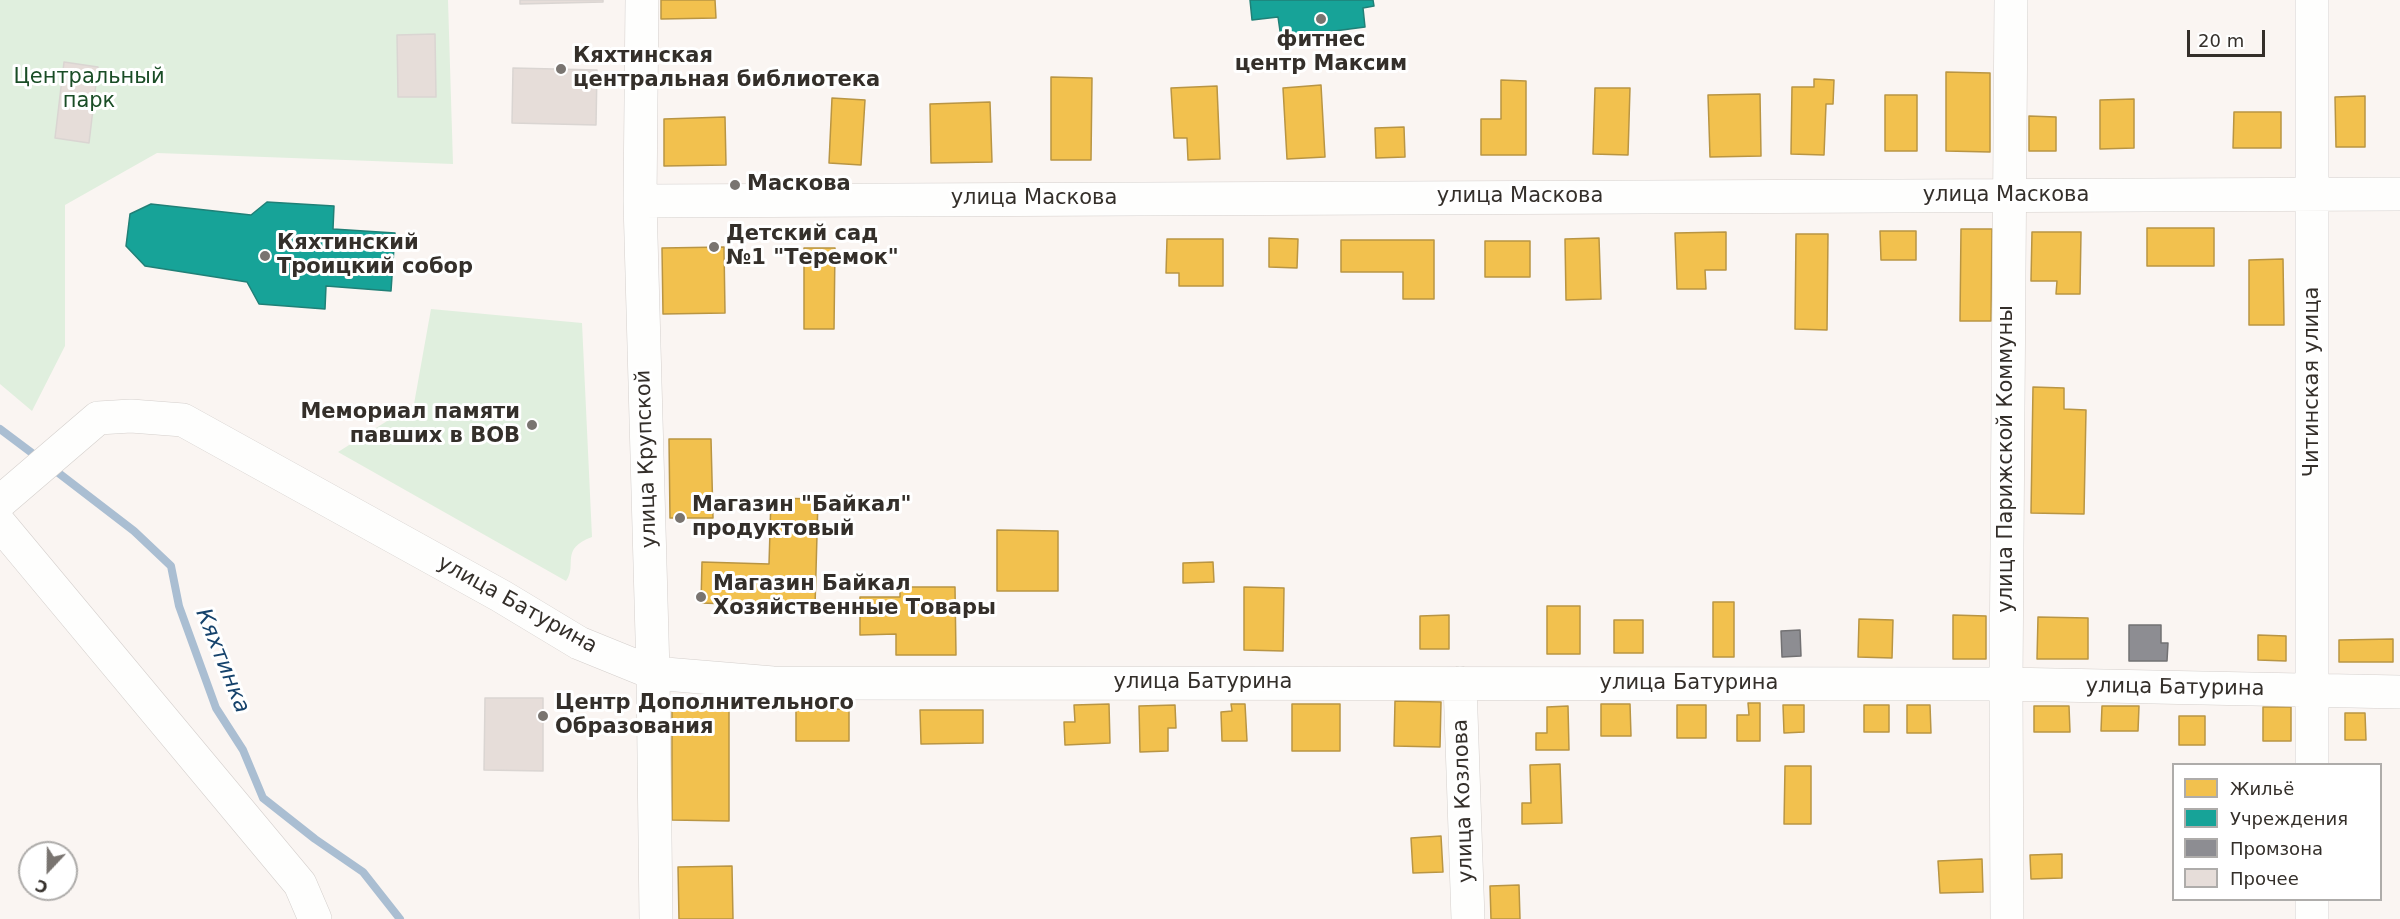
<!DOCTYPE html>
<meta charset="utf-8">
<style>
body{margin:0}
#map{position:relative;width:2400px;height:919px;overflow:hidden;background:#faf5f2;font-family:"DejaVu Sans",sans-serif}
canvas{display:block}
.legend{position:absolute;left:2172px;top:763px;width:210px;height:138px;box-sizing:border-box;background:#fff;border:2px solid #aeacaa;margin:0;padding:8px 10px;list-style:none;font-size:18px;color:#342f2a}
.legend li{display:flex;align-items:center;gap:12px;height:30px}
.legend b{width:30px;border:2px solid #aeacaa}
.north{position:absolute;left:18px;top:841px;width:60px;height:60px;box-sizing:border-box;background:#fff;border:2px solid #aeacaa;border-radius:50%;rotate:202deg;font-size:16px;font-weight:700;line-height:24px;text-align:center;color:#342f2a}
.north::after{content:'';display:block;margin:auto;width:21px;height:27px;background:#797470;clip-path:polygon(50% 0,100% 100%,50% 72%,0 100%)}
.scale{position:absolute;left:2187px;top:30px;width:78px;height:27px;box-sizing:border-box;border:3px solid #342f2a;border-top:0;padding-left:8px;font-size:18px;line-height:21px;white-space:nowrap;color:#342f2a;-webkit-text-stroke:4px #fff;paint-order:stroke}
</style>
<div id="map">
<canvas width="2400" height="919"></canvas>
<ul class="legend">
<li><b style="height:16px;background:#f2c14e"></b>Жильё</li>
<li><b style="height:16px;background:#17a398"></b>Учреждения</li>
<li><b style="height:16px;background:#8d8d92"></b>Промзона</li>
<li><b style="height:16px;background:#e6ddd9"></b>Прочее</li>
</ul>
<div class="north">С</div>
<div class="scale">20 m</div>
</div>
<script>
const ctx = document.querySelector('canvas').getContext('2d');
ctx.lineJoin = 'round';
function fill(path, color) { ctx.fillStyle = color; ctx.fill(path, 'evenodd'); }
function stroke(path, color, width, dash) { ctx.strokeStyle = color; ctx.lineWidth = width; ctx.lineCap = dash ? 'butt' : 'round'; ctx.setLineDash(dash || []); ctx.stroke(path); }
function label(font, color, halo, rows, align = 'center') {
  ctx.font = font + ' "DejaVu Sans",sans-serif'; ctx.lineWidth = 6; ctx.setLineDash([]); ctx.textBaseline = 'middle'; ctx.strokeStyle = halo; ctx.fillStyle = color; for (const [text, x, y, turn = 0] of rows) {
    ctx.save(); ctx.translate(x, y); ctx.rotate((+turn || 0) * Math.PI / 180); ctx.textAlign = isNaN(turn) ? turn : align; if (halo) ctx.strokeText(text, 0, 0); ctx.fillText(text, 0, 0); ctx.restore();
  }
}
fill(new Path2D(`
 M0,0h448l5,164 -296,-11 -92,52v141l-33,65 -32,-27z
 M431,309l151,14 10,214c-33,12 -14,28 -26,44l-228,-129 76,-48z`), '#e0efde');
const homes = new Path2D(`
 M661,0h54l1,18 -55,1z
 M1946,72l44,1v79l-44,-1z
 M1051,77l41,1 -1,82h-40z
 M1814,79l20,1 -1,24h-7l-2,51 -33,-1 1,-67h22z
 M1501,80l25,1v74h-45v-36h20z
 M1321,85l4,72 -38,2 -4,-71z
 M1217,86l3,73 -32,1 -1,-22h-13l-3,-50z
 M1595,88h35l-2,67 -35,-1z
 M1760,94l1,62 -51,1 -2,-62z
 M1885,95h32v56h-32z
 M2365,96v51h-29l-1,-50z
 M832,98l33,2 -4,65 -32,-2z
 M2134,99v49l-34,1v-49z
 M990,102l2,60 -61,1 -1,-59z
 M2234,112h47v36h-48z
 M2029,116l27,1v34h-27z
 M725,117l1,48 -62,1v-47z
 M1404,127l1,30 -29,1 -1,-30z
 M2147,228h67v38h-67z
 M1961,229h31l-1,92h-31z
 M1880,231h36v29h-35z
 M1726,232v38h-21l1,19h-29l-2,-56z
 M2032,232h49l-1,62h-24l1,-13h-26z
 M1796,234h32l-1,96 -32,-1z
 M1269,238l29,1 -1,29 -28,-1z
 M1599,238l2,61 -35,1 -1,-61z
 M1167,239h56v47h-44v-13h-13z
 M1341,240h93v59h-31v-27h-62z
 M1485,241h45v36h-45z
 M724,247l1,66 -62,1 -1,-66z
 M804,248h31l-1,81h-30z
 M2283,259l1,66h-35v-65z
 M2033,387l31,1v21l22,1 -2,104 -53,-1z
 M669,439h42l2,79h-43z
 M771,498l47,1 -3,108 -114,-4 1,-41 67,2z
 M997,530l61,1v60h-61z
 M1213,562l1,20 -31,1v-20z
 M900,587h55l1,68h-60v-21l-36,1v-38h40z
 M1244,587l40,1 -1,63 -39,-1z
 M1713,602h21v55h-21z
 M1547,606h33v48h-33z
 M1449,615v34h-29v-33z
 M1953,615l33,1v43h-33z
 M2038,617l50,1v41h-51z
 M1859,619l34,1 -1,38 -34,-1z
 M1614,620h29v33h-29z
 M2258,635l28,1v25l-28,-1z
 M2393,639v23h-54v-22z
 M1395,701l46,1 -1,45 -46,-1z
 M672,703h57v118l-57,-1z
 M1748,703h12v38h-23v-26h12z
 M1109,704l1,39 -45,2 -1,-23h11l-1,-17z
 M1231,704h14l2,37h-25l-1,-29 11,-1z
 M1292,704h48v47h-48z
 M1601,704h29l1,32h-30z
 M1175,705l1,23h-8v23l-28,1 -1,-46z
 M1677,705h29v33h-29z
 M1783,705h21v27l-20,1z
 M1864,705h25v27h-25z
 M1907,705h23l1,28h-24z
 M1568,706l1,44h-33v-17h11v-26z
 M2034,706h35l1,26h-36z
 M2102,706h37l-1,25h-37z
 M2263,707h28v34h-28z
 M849,709v32h-53v-31z
 M920,710h63v33l-62,1z
 M2345,713h20l1,27h-21z
 M2179,716h26v29h-26z
 M1560,764l2,59 -40,1v-21h9l-1,-38z
 M1785,766h26v58h-27z
 M1441,836l2,36 -30,1 -2,-35z
 M2062,854v24l-31,1 -1,-24z
 M1982,859l1,33 -43,1 -2,-32z
 M732,866l1,53h-54l-1,-52z
 M1519,885l1,34h-29l-1,-33z`);
fill(homes, '#f2c14e');
stroke(homes, '#b99543', 1.5);
const public = new Path2D(`
 M1250,0h123l1,6 -11,2 2,19 -84,11 -3,-21 -26,3z
 M267,202l67,4 -1,23 62,4 -4,58 -65,-5 -1,23 -66,-5 -12,-22 -102,-16 -19,-20 4,-32 21,-10 100,11z`);
fill(public, '#17a398');
stroke(public, '#208077', 1.5);
const industry = new Path2D(`
 M2129,625h32v18h7l-1,18h-38z
 M1800,630l1,26 -19,1 -1,-26z`);
fill(industry, '#8d8d92');
stroke(industry, '#727173', 1.5);
stroke(new Path2D(`
 M0,429l40,30
 M52,468l82,63 37,35 8,40 37,102 27,42 20,48 52,41 48,33 37,47`), '#aabed2', 8);
const building = new Path2D(`
 M520,0h83v2l-83,2z
 M435,34l1,63h-38l-1,-62z
 M64,62l34,5 -9,76 -34,-5z
 M513,68l84,2 -1,55 -84,-2z
 M485,698h58v73l-59,-1z`);
fill(building, '#e6ddd9');
stroke(building, '#dad5d2', 1.5);
const minor = new Path2D(`
 M642,0l-2,201 13,472 3,246
 M2312,0v764
 M640,201l1760,-7
 M0,502l98,-84 33,-2 52,4 318,176 78,47 74,30 120,10 1233,1 394,8
 M0,524l300,360 15,35
 M1460,683l8,236
 M2007,919l-1,-235 5,-684
 M2312,919v-19`);
stroke(minor, '#d4cfcc', 34);
stroke(minor, '#fefefd', 33);
for (const [x, y, r, color] of [
 [1321,19,6,"#797470"],
 [561,69,6,"#797470"],
 [735,185,6,"#797470"],
 [714,247,6,"#797470"],
 [265,256,6,"#797470"],
 [532,425,6,"#797470"],
 [680,518,6,"#797470"],
 [701,597,6,"#797470"],
 [543,716,6,"#797470"]
]) { const dot = new Path2D(); dot.arc(x, y, r, 0, 2 * Math.PI); ctx.fillStyle = color; ctx.fill(dot); stroke(dot, '#fff', 2); }
label('bold 21px', '#342f2a', '#fff', [
 ["фитнес",1321,41,"center"],
 ["центр Максим",1321,65,"center"],
 ["Кяхтинская",573,57],
 ["центральная библиотека",573,81],
 ["Маскова",747,185],
 ["Детский сад",726,235],
 ["№1 \"Теремок\"",726,259],
 ["Кяхтинский",277,244],
 ["Троицкий собор",277,268],
 ["Мемориал памяти",520,413,"right"],
 ["павших в ВОВ",520,437,"right"],
 ["Магазин \"Байкал\"",692,506],
 ["продуктовый",692,530],
 ["Магазин Байкал",713,585],
 ["Хозяйственные Товары",713,609],
 ["Центр Дополнительного",555,704],
 ["Образования",555,728]
], 'left');
label('21px', '#1a4d26', '#fff', [
 ["Центральный",89,78],
 ["парк",89,102]
]);
label('21px', '#342f2a', '#fff', [
 ["улица Маскова",2006,196],
 ["улица Маскова",1520,197],
 ["улица Маскова",1034,199],
 ["Читинская улица",2313,382,-90],
 ["улица Крупской",647,459,-92],
 ["улица Парижской Коммуны",2007,459,-90],
 ["улица Батурина",517,605,29],
 ["улица Батурина",1203,683],
 ["улица Батурина",1689,684],
 ["улица Батурина",2175,688,1],
 ["улица Козлова",1464,801,-92]
]);
label('italic 22px', '#15426b', '#fff', [
 ["Кяхтинка",222,661,68]
]);
</script>
